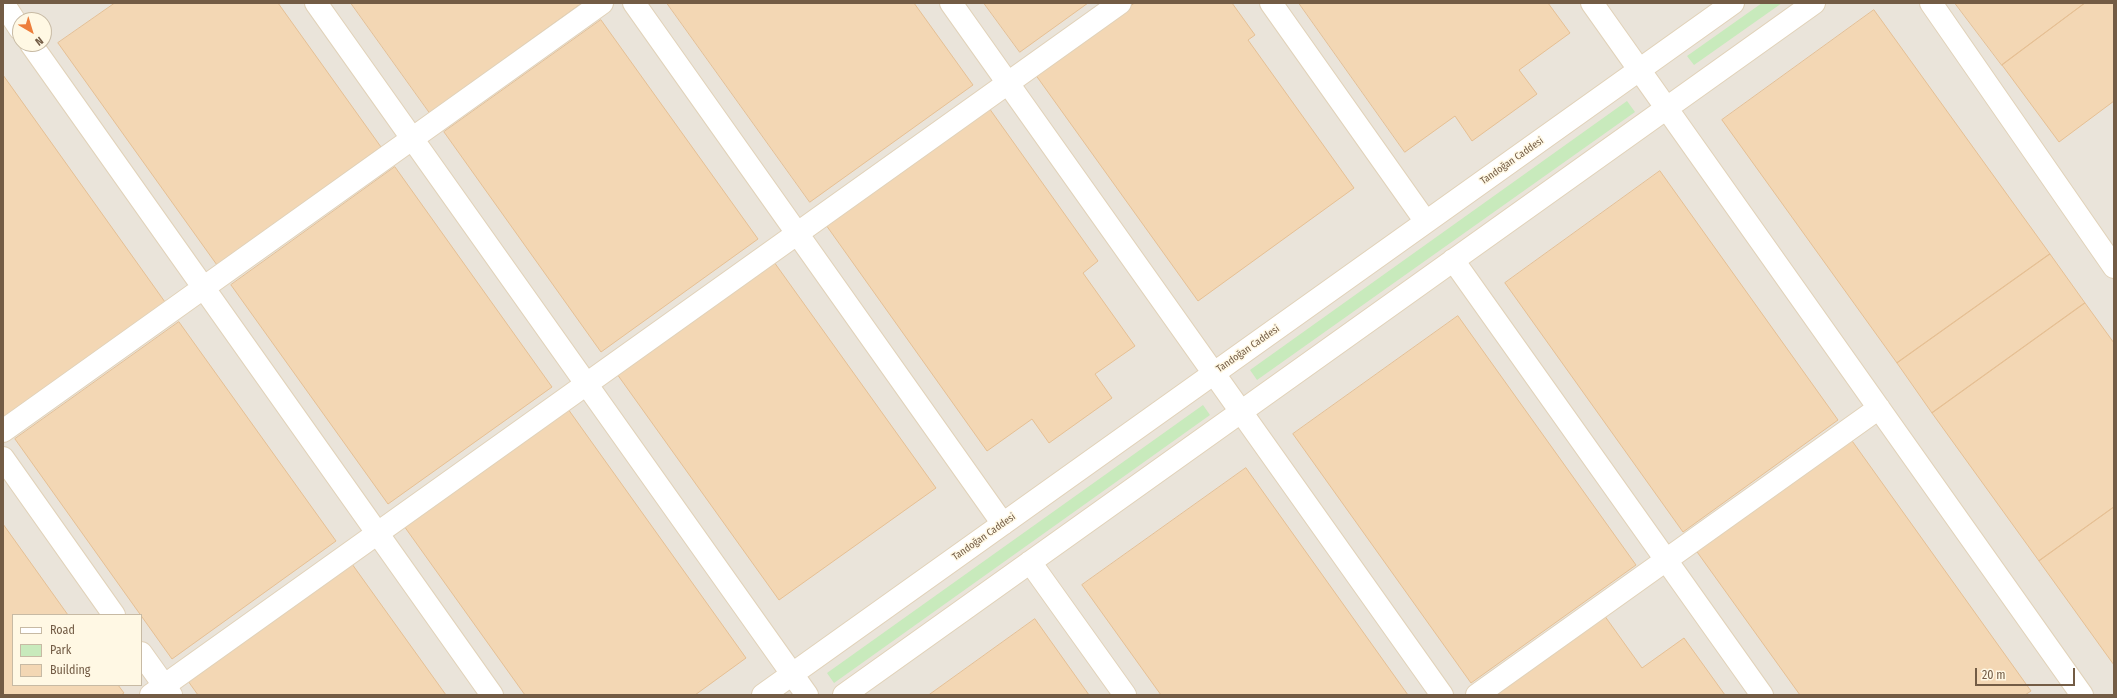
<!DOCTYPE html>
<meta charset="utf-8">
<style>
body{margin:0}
#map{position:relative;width:2117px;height:698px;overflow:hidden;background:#fdf5dd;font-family:"Fira Sans Condensed",sans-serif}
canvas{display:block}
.frame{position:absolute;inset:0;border:4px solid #735c45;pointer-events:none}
.legend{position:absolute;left:12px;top:614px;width:130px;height:72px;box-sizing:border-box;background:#fff8e4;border:1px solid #c7baa4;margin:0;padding:5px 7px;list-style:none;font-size:12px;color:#735c45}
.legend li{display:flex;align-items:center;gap:8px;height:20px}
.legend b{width:20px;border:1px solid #c7baa4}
.north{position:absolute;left:12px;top:12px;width:40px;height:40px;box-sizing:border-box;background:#fff8e4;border:1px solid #c7baa4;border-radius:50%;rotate:142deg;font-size:11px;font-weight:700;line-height:16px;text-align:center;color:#735c45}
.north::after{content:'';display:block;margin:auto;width:14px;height:18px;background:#ed7e3c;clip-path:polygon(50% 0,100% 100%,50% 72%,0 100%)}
.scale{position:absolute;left:1975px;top:668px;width:100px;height:18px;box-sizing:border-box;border:2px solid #735c45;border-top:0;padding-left:5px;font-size:12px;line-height:14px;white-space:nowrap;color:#735c45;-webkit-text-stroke:3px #fff8e4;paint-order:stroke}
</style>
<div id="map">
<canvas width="2117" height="698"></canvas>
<div class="frame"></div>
<ul class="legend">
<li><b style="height:5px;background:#fff"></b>Road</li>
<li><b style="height:11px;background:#c8eabc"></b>Park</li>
<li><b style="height:11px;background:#f3d7b4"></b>Building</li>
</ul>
<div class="north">N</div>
<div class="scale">20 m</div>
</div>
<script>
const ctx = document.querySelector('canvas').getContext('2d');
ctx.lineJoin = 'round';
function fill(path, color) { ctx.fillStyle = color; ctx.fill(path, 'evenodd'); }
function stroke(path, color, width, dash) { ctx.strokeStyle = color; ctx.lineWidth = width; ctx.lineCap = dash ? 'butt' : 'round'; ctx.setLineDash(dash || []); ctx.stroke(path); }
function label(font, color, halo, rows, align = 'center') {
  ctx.font = font + ' "Fira Sans Condensed",sans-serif'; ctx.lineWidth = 3; ctx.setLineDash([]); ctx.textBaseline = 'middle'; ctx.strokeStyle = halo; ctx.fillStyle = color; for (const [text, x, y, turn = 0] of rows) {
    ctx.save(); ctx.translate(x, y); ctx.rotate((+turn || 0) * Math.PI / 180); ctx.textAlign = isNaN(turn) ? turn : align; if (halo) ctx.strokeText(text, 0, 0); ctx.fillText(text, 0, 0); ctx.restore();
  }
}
fill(new Path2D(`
 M3,3h2111v692h-2111zM20,20h24v24h-24zM13,615h128v70h-128z`), '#eae4da');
fill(new Path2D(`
 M1762,3h20l-88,62 -7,-9z
 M1627,101l8,11 -378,268 -7,-10z
 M1203,405l7,10 -376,268 -7,-10z`), '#c8eabc');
const building = new Path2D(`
 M115,3h163l103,144 -164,118 -159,-222z
 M351,3h231l-152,110z
 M667,3h247l59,82 -163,117z
 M984,3h104l-68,49z
 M1135,3h97l23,32 -7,5 106,148 -156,113 -163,-227z
 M1299,3h249l22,30 -51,37 18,24 -65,47 -17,-25 -50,36z
 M1955,3h130l-83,62z
 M2085,3h29v98l-55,41 -57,-77z
 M1874,10l176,244 -153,109 -175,-243z
 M601,20l157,219 -157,113 -157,-220z
 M3,75l162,227 -162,116z
 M989,108l109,153 -15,12 52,73 -40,28 17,24 -63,45 -17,-24 -45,32 -161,-226z
 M395,167l157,220 -164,117 -157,-219z
 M1660,171l178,249 -155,112 -178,-249z
 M2050,254l35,49 -153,110 -35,-50z
 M774,262l162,226 -157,112 -162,-226z
 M2085,303l29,40v164l-75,54 -107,-148z
 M1458,316l178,249 -165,118 -178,-249z
 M179,322l157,219 -164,118 -157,-220z
 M568,409l178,249 -51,37h-170l-121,-169z
 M1850,438l181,253 -6,4h-225l-105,-146z
 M1246,468l162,227h-247l-79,-110z
 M2114,507v158l-75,-104z
 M3,524l65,91h-55v70h105l6,8 -3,2h-118z
 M352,564l94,131h-248l-10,-14z
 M1604,615l38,53 42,-30 41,57h-233z
 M1035,619l54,76h-160z`);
fill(building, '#f3d7b4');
stroke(building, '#e6c094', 1);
const minor = new Path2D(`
 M3,3l17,26
 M316,3l491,692
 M634,3l369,521
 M951,3l491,692
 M1271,3l155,219
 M1592,3l490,692
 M1931,3l183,264
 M31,44l461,651
 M1453,260l309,435
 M3,431l599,-428
 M3,458l111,157
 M1030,562l95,133
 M141,653l30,42
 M151,695l969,-692
 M763,695l970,-692
 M844,695l970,-692
 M1477,695l402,-287`);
stroke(minor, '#e1d2b9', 24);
stroke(minor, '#fff', 22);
label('10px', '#735c45', '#fff8e4', [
 ["Tandoğan Caddesi",1512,161,-35],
 ["Tandoğan Caddesi",1248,349,-35],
 ["Tandoğan Caddesi",984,537,-35]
]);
</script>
